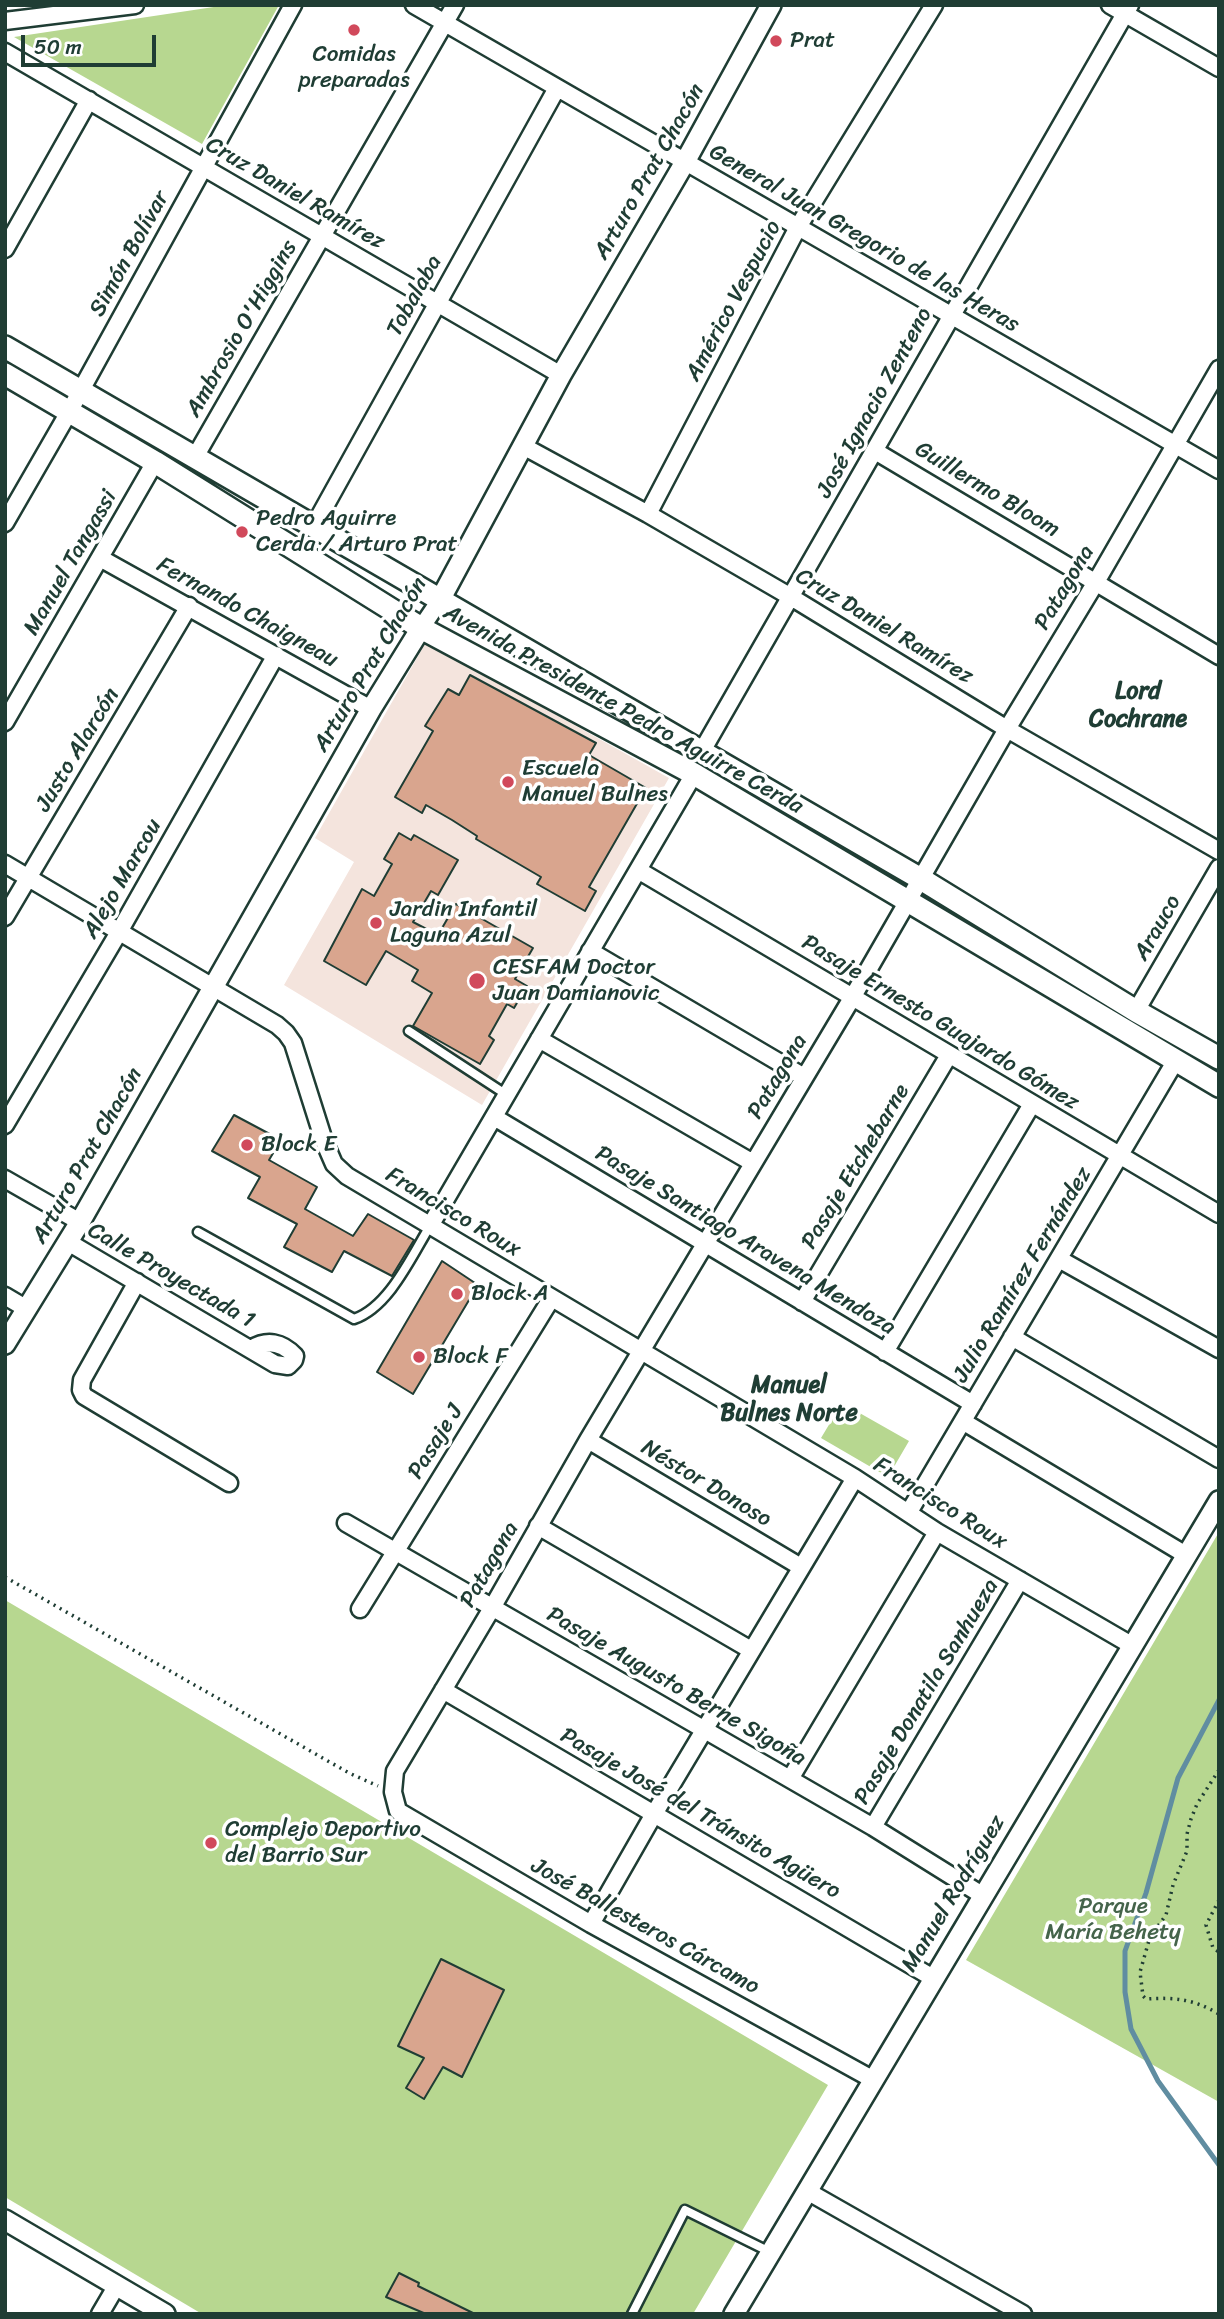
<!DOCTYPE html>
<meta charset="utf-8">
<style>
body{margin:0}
#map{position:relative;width:1224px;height:2319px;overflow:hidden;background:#fff;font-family:Sriracha,sans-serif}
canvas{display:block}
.frame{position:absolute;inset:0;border:7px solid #1f3d34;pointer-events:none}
.scale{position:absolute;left:21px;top:35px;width:135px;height:32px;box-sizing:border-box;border:4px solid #1f3d34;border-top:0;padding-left:9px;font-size:21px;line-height:24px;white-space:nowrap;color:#1f3d34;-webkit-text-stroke:5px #fff;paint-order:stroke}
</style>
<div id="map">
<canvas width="1224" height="2319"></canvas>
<div class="frame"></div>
<div class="scale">50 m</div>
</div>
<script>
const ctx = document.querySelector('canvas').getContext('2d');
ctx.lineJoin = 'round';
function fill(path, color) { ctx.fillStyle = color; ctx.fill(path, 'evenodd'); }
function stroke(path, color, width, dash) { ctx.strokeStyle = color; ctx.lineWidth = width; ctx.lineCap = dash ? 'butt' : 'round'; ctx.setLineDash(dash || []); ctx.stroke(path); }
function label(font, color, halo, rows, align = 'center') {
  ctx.font = font + ' Sriracha,sans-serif'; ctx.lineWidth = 7; ctx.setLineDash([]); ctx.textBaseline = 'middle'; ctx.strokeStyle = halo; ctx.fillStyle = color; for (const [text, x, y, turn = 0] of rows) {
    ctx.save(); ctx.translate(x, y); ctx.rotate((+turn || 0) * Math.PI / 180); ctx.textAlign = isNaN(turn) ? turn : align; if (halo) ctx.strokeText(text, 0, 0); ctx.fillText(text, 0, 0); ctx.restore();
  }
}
fill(new Path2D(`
 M426,642l243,136 -187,327 -198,-120 70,-123 -39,-24z`), '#f4e4dd');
fill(new Path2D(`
 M227,5h52l-77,139 -188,-107z
 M842,1403l67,38 -21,36 -67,-39z
 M1219,1532v570l-253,-142z
 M5,1600l823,485 -135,229h-491l-197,-117z`), '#b7d790');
stroke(new Path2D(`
 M1219,1700l-41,78 -32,115 -21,58v41l6,37 27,52 61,84`), '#608da1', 5);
const building = new Path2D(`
 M470,675l126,68 -7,12 57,33 -57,99 7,4 -11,20 -48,-27 4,-7 -65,-38 1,-3 -25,-16 -26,-15 -4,8 -27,-16 38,-66 -8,-5 23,-37 11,6z
 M399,833l12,7 3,-5 44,25 -20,35 -7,-4 -18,31 25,13 18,-31 77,44 -18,31 12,7 -13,22 -7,-4 -18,32 5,4 -14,24 -67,-38 19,-33 -20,-12 6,-11 -32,-19 -20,34 -42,-24 38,-72 12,7 18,-32 -8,-5z
 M234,1115l47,25 -12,20 48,27 -12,22 48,27 15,-22 46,26 -22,36 -48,-25 -12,21 -48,-25 13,-23 -49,-26 12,-21 -48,-26z
 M442,1261l36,24 -65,109 -36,-22z
 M441,1959l63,31 -42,87 -19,-10 -19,32 -18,-11 18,-30 -26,-12z
 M399,2273l20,10 -1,3 57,28h-49l-40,-17z`);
fill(building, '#d9a58e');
stroke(building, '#1f3d34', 2);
const service = new Path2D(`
 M409,1031l98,64
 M198,1232l156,87c35,-12 57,-62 76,-93
 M632,2314l53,-104 85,42`);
const minor = new Path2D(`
 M414,5l805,465
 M1110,5l109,63
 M5,21l130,-16
 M5,52l556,323
 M5,249l84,-149
 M523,446l125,68 143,83 216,132 212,122
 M875,451l344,205
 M195,457l260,-452
 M648,514l150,-287 136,-222
 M5,523l64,-111 224,-407
 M314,526l243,-438
 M100,558l271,151
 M421,628l19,-28
 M5,722l150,-260
 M702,751l428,-746
 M5,864l272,161 9,8 7,10 31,98 10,23 13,12 508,302 82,54 196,114
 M638,870l581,344
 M5,917l184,-311
 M590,951l214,126
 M1136,1011l83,-143
 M539,1039l214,124
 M494,1117l479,287
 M5,1125l114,-193 157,-277
 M5,1179l75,43
 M430,1226l264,-452
 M68,1242l207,122 13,2 6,-6 1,-4c-13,-14 -28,-17 -44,-7
 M1059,1259l160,90
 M137,1282l-55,98 -1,10 3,6 145,87
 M5,1296l22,13
 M802,1302l147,-247
 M1012,1337l207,122
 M885,1352l147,-248
 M964,1422l222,133
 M588,1440l213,127
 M909,1512l267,-452
 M346,1523l527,304 109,68
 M538,1526l213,124
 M360,1609l191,-310
 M443,1690l490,288
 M790,1779l147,-247
 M873,1827l147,-247
 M591,1924l63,-110 201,-336
 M872,2079l-281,-155 -193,-113 -5,-19 2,-21 97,-163 96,-168 264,-442 155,-269 89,-147 123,-213
 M807,2191l216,123
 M100,2314l17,-29`);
const tertiary = new Path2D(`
 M440,600l121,-225 124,-213 86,-157
 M5,1344l75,-122 291,-513 50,-81
 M5,2220l160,94
 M734,2314l485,-813`);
const secondary = new Path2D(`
 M5,347l916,532 215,132 83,47
 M5,374l150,88 266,166 273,146 525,312`);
stroke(service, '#1f3d34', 13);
stroke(minor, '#1f3d34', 21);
stroke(tertiary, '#1f3d34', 24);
stroke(secondary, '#1f3d34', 26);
stroke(new Path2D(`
 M5,1577l344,196 29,13
 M1219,1770l-22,34 -6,15 -4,15v17l-14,34 -7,30 -16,22 -10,35 3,24 3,3c29,-2 47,0 73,15
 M1219,1900l-13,25 7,23 6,4`), '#1f3d34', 3.5, [2, 5]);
stroke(service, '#fff', 8);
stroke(minor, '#fff', 16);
stroke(tertiary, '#fff', 19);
stroke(secondary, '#fff', 21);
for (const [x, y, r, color] of [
 [354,30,7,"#d1495b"],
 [776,41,7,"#d1495b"],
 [242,532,7,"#d1495b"],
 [508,782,7,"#d1495b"],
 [376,923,7,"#d1495b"],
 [477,981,9,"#d1495b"],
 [247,1145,7,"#d1495b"],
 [457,1294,7,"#d1495b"],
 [419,1357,7,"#d1495b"],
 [211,1843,7,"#d1495b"]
]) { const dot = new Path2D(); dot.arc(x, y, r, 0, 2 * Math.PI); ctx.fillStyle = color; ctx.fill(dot); stroke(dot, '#fff', 2.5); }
label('23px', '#1f3d34', '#fff', [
 ["Prat",790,41],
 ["Comidas",354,55,"center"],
 ["preparadas",354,81,"center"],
 ["Pedro Aguirre",256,519],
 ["Cerda / Arturo Prat",256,545],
 ["Escuela",522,769],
 ["Manuel Bulnes",522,795],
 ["Jardin Infantil",390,910],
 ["Laguna Azul",390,936],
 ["CESFAM Doctor",493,968],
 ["Juan Damianovic",493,994],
 ["Block E",261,1145],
 ["Block A",471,1294],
 ["Block F",433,1357],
 ["Complejo Deportivo",225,1830],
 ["del Barrio Sur",225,1856]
], 'left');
label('23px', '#1f3d34', '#fff', [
 ["Arturo Prat Chacón",650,172,-60],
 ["Cruz Daniel Ramírez",295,194,30],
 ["General Juan Gregorio de las Heras",864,239,30],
 ["Simón Bolívar",130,254,-61],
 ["Tobalaba",415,296,-61],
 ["Américo Vespucio",734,301,-62],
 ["Ambrosio O'Higgins",242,329,-60],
 ["José Ignacio Zenteno",875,403,-61],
 ["Guillermo Bloom",987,490,31],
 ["Manuel Tangassi",71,563,-60],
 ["Patagona",1065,588,-59],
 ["Fernando Chaigneau",247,613,29],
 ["Cruz Daniel Ramírez",884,627,31],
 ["Arturo Prat Chacón",371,665,-59],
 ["Avenida Presidente Pedro Aguirre Cerda",623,710,29],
 ["Justo Alarcón",78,750,-59],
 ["Alejo Marcou",123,879,-60],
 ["Arauco",1158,928,-60],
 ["Pasaje Ernesto Guajardo Gómez",940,1023,31],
 ["Patagona",778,1077,-59],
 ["Arturo Prat Chacón",88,1156,-60],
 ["Pasaje Etchebarne",856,1167,-59],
 ["Francisco Roux",453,1213,31],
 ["Pasaje Santiago Aravena Mendoza",745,1241,31],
 ["Julio Ramírez Fernández",1023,1275,-59],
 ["Calle Proyectada 1",171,1276,30],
 ["Pasaje J",436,1442,-58],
 ["Néstor Donoso",706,1484,31],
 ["Francisco Roux",940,1504,32],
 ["Patagona",490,1565,-60],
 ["Pasaje Augusto Berne Sigoña",676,1687,30],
 ["Pasaje Donatila Sanhueza",927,1692,-59],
 ["Pasaje José del Tránsito Agüero",700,1814,30],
 ["Manuel Rodríguez",954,1894,-59],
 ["José Ballesteros Cárcamo",645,1927,29]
]);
label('23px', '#45644b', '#fff', [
 ["Parque",1113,1907],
 ["María Behety",1113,1933]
]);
label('bold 24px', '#1f3d34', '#fff', [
 ["Lord",1138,692],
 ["Cochrane",1138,720],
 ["Manuel",789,1386],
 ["Bulnes Norte",789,1414]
]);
</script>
